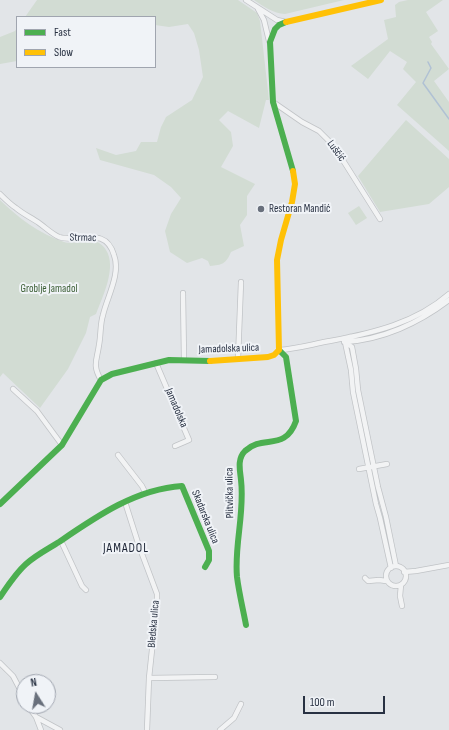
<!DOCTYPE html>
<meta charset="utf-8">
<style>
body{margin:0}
#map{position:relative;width:449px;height:730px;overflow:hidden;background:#e2e5e8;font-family:"Sofia Sans Condensed",sans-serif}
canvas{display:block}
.legend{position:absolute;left:16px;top:16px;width:140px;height:52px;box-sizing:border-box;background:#f0f3f7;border:1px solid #a0a5af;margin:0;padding:5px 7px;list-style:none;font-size:12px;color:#283142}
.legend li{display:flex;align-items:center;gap:8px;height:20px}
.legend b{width:20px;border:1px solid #a0a5af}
.north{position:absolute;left:16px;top:674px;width:40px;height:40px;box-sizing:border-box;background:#f0f3f7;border:1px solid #a0a5af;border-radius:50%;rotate:349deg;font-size:11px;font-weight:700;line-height:16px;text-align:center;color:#283142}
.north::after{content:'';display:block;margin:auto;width:14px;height:18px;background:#69707c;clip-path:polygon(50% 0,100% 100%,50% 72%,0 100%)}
.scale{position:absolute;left:303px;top:696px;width:82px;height:18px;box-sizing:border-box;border:2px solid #283142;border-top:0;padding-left:5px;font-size:12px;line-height:14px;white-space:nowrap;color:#283142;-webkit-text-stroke:3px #f0f3f7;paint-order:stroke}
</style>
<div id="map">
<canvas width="449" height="730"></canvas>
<ul class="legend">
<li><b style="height:5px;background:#4caf50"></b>Fast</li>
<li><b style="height:5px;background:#ffc107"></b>Slow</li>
</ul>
<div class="north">N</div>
<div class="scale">100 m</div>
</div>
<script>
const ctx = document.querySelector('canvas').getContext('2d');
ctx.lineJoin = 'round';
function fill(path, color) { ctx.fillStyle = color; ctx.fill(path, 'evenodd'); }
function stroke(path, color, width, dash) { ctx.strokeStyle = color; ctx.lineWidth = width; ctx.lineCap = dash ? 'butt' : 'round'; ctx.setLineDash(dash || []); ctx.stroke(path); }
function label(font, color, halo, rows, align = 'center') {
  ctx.font = font + ' "Sofia Sans Condensed",sans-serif'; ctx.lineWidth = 4; ctx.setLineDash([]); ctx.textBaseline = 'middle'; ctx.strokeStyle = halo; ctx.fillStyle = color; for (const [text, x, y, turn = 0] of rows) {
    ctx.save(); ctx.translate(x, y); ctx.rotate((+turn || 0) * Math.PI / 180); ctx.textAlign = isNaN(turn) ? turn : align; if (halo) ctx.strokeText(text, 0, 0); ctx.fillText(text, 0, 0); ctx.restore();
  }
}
fill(new Path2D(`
 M37,0h201l19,13 3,8 9,79h-3l-7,28 -31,-17 -9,9 12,12 2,14 -12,21 34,17 -8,12v19l-7,10 4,21 -13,6c-5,12 -9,13 -21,14l-2,-5 -6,-3 -15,5 -17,-11 -5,-21 6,-17 10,-16 -10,-11 -17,-12 -54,-15 -4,-12 20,7 20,-4 5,-9h16l4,-15 5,-10 26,-17 11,-23 -4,-27 -5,-17 -6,-9 -19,3 -14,-2v-8h-130z
 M254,0h90l-59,14c-12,-1 -21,-7 -31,-14z
 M408,0h35l-17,12 12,19 -9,6 3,5 -1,2 18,25 -15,12 15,21v49l-52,-46 19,-23 -13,-13 4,-7 -17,-11 -22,28 -17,-13 37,-27 -4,-19 12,-3 -1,-12 4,-3z
 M17,28v33l-17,3v-27l15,-6z
 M406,120l43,39v28l-20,17 -49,8 -22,-36z
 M0,200c17,17 40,34 64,42 9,3 20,-3 30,-1 5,1 10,5 12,9 11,17 -3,46 -10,64l-6,3 -4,16 -18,36 -28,39 -37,-35 -3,4z
 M359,206l8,12 -11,7 -8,-12z`), '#d2dcd3');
stroke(new Path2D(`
 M428,62l3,6 -8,15 26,36`), '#b0c1d4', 1.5);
const street = new Path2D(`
 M246,0l31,20 9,2
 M258,9l6,11 5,21
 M273,102l29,20 17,9 10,10 10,13 41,65
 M0,194c5,5 10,10 16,14 7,6 16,10 23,15 7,5 13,11 20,14 21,7 46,-12 55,18 7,19 -7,42 -11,60 -3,9 -2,20 -4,30 -2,15 -7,20 2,35
 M183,293l1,67
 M350,337l-5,5 6,28 2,22 23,112 4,14 11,50
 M344,342c38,-2 75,-19 105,-42
 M345,342l7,5 4,22 2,21 20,97 8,30 10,49
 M279,350c17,-1 34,-6 51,-9 43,-8 86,-18 119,-47
 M238,359l3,-77
 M156,363l33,77 -14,6
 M13,389l24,22 25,34
 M118,455l24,31 3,6
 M359,469l28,-5
 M125,502l14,44 18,48v9l-8,75 -2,52
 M61,541l21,45 4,4
 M386 576a10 10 0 1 1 20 0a10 10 0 1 1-20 0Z
 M404,572l12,-1 33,-6
 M365,578l3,3 11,-1 7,1
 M401,585l-1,11 2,10
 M0,663l13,13 11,21
 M149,678l66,-1
 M28,706l8,11 5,13
 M36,717l24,13
 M220,730l14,-12 7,-14`);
stroke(street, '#c0c3c6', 6);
stroke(street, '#f2f3f4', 4.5);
stroke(new Path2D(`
 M286,22l-7,3 -4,4 -5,13 3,60 20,69
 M0,504l62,-59 39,-65 11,-6 57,-14 41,1
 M0,597c8,-12 16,-24 26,-33 10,-9 22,-15 33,-22 38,-26 77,-53 123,-56l27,65v9l-4,7
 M246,625c-3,-16 -7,-32 -9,-48 -3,-32 8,-64 4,-97 -1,-10 -4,-21 4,-29 18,-17 40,1 51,-30l-10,-64 -7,-7`), '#4caf50', 6);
stroke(new Path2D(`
 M286,22l95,-22
 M210,361l58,-4 6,-2 5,-5 -2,-90 4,-20 11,-38 3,-18 -2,-13`), '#ffc107', 6);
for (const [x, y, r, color] of [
 [261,209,4,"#69707c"]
]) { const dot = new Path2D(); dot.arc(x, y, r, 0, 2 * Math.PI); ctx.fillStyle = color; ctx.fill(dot); stroke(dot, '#f0f3f7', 1.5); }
label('11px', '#283142', '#f0f3f7', [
 ["Luščić",336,151,54],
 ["Strmac",83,238,1],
 ["Jamadolska ulica",229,349,-2],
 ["Jamadolska",176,408,67],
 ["Plitvička ulica",230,493,-91],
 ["Skadarska ulica",205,517,68],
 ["Bledska ulica",154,624,-85]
]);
label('11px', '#283142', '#f0f3f7', [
 ["Restoran Mandić",269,209]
], 'left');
label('11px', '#3c5f35', '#f0f3f7', [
 ["Groblje Jamadol",49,289]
]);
ctx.letterSpacing = '1px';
label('13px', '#1a2233', '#f0f3f7', [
 ["JAMADOL",126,549]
]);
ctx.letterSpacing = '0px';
</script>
